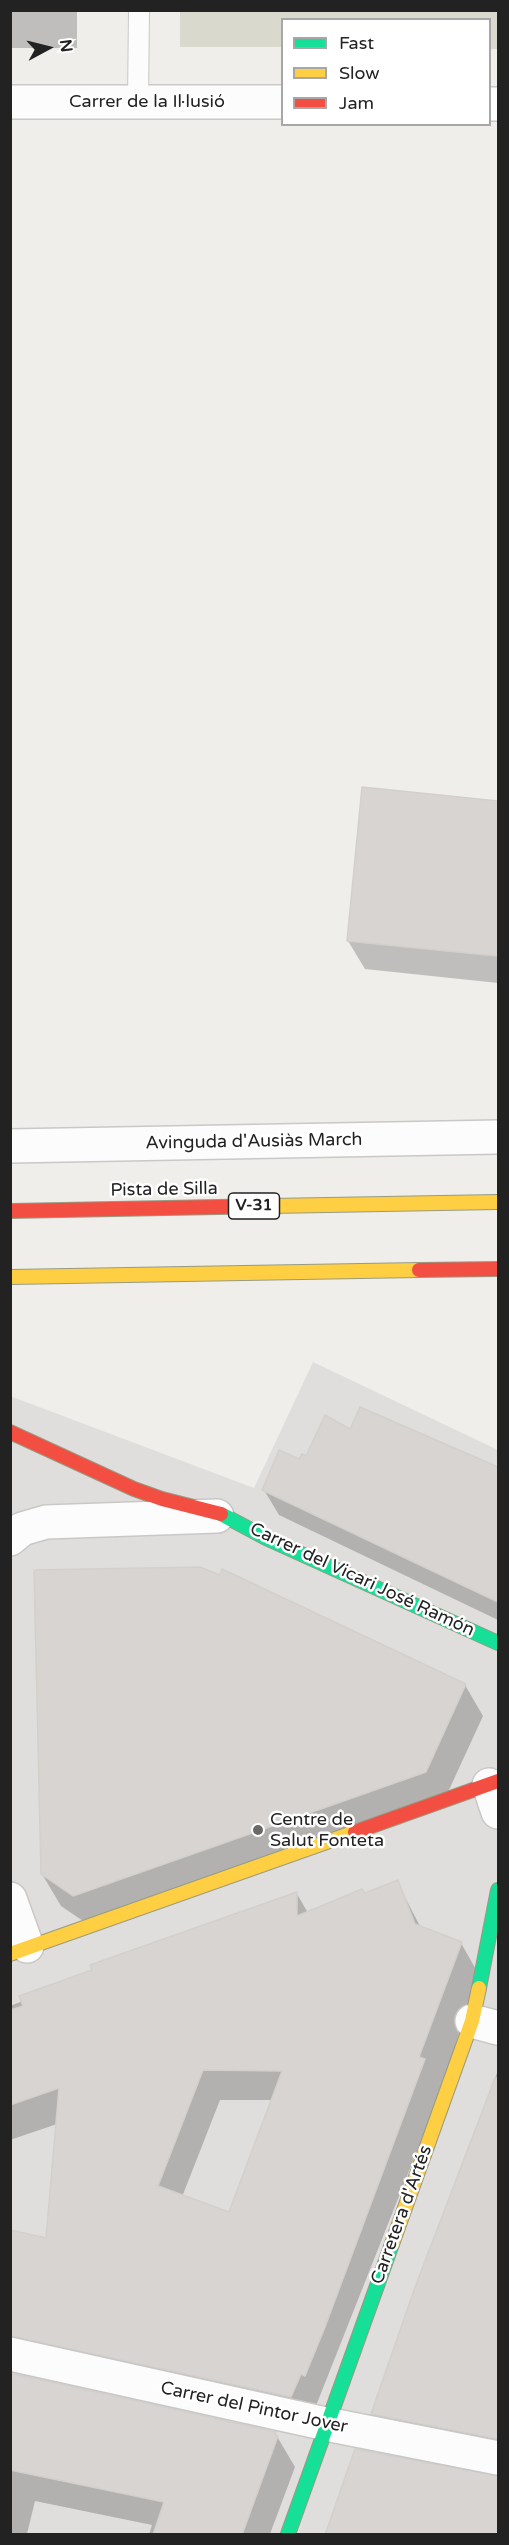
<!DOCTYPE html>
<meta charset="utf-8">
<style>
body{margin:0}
#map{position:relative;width:509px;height:2545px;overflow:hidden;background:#f0eeeb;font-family:"Varela Round",sans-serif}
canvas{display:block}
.frame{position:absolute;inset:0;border:12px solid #222;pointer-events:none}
.legend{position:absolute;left:281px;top:18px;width:210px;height:108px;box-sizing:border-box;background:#fff;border:2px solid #a7a7a7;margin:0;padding:8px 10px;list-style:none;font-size:18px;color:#222}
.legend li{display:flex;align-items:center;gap:12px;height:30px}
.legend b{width:30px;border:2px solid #a7a7a7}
.north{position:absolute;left:18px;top:18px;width:60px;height:60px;-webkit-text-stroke:4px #fff;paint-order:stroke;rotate:83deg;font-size:16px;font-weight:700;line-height:24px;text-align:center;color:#222}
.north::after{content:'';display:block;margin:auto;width:21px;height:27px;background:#222;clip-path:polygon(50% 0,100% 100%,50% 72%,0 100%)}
</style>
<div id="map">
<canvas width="509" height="2545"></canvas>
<div class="frame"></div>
<ul class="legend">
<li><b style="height:8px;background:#16e098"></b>Fast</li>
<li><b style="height:8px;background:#ffcf43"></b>Slow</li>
<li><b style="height:8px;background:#f24e42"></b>Jam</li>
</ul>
<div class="north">N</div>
</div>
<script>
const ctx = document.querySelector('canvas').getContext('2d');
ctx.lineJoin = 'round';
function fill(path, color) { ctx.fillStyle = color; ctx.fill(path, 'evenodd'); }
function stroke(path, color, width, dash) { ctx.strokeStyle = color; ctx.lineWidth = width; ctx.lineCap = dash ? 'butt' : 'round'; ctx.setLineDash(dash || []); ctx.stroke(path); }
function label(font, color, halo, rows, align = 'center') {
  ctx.font = font + ' "Varela Round",sans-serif'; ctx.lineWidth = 5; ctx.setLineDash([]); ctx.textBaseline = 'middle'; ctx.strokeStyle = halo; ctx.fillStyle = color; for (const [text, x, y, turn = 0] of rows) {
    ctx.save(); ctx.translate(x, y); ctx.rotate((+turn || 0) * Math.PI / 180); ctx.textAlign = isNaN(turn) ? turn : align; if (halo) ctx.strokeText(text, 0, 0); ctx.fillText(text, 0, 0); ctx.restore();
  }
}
fill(new Path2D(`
 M313,1362l185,88v1084h-487l-1,-1138 244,92z`), '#dfdedc');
fill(new Path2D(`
 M180,11h318v38h-8v-29h-208v27h-102z`), '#d9d9cd');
fill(new Path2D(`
 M10,10h67v38h-67z
 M363,789l135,13v181l-133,-14 -17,-28z
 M361,1409l137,61v150l-219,-105 -15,-25 36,-30 51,-29z
 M465,1685l18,31 -40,87 -351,124 -31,-21 -19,-32z
 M397,1882l24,46 40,15 17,30 -37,117 -133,336 -287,-60 -10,9 264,58 20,34 -25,67h-121l3,-9 -117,-24 -8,33h-17v-302l37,8 10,-116 -47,16v-134l287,-112 11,19zM220,2100h52l-43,113 -47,-16z
 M498,2070v393l-109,-21 -16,-28z
 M494,2478h4v56h-171z`), '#0003');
const building = new Path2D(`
 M362,787l136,14v155l-151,-15z
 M360,1407l138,60v135l-236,-112 17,-40 20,9 3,-5 4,2 19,-41 25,14z
 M200,1567l20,8 2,-6 244,115 -40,88 -353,124 -32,-22 -7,-304z
 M398,1880l17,44 47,18 -43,115 6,2 -100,268 -20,49 -4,-2 -10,23 -281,-61v-106l36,8 13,-150 -49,17v-95l13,-4 -4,-10 73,-26 -2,-5 207,-73v24l65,-27 3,4zM203,2070l79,1 -53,141 -71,-26z
 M495,2078h3v361l-127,-25 43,-124z
 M10,2373l266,59 -1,3 3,1 -36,99h-89l11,-33 -154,-32z
 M355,2449l143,27v59h-173z`);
fill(building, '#d7d4d2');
stroke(building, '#d3d0cc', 1.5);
const lane = new Path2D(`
 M138,101l1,-91`);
const street = new Path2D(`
 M10,102h272
 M490,104h8
 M10,1146l488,-9
 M10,1539l12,-10 24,-7 171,-6
 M489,1785l9,27
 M10,1899l17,47
 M472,2021l26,7
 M10,2354l316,70 172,34`);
const fast = new Path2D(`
 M221,1514l45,24 232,105
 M479,1988l19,-98
 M288,2534l104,-290`);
const slow = new Path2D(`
 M270,1206l228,-4
 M10,1277l409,-7
 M10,1954l345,-122
 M392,2244l80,-223 7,-33`);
const jam = new Path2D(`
 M10,1211l260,-5
 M419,1270l79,-1
 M10,1432l124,57 28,10 59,15
 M355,1832l143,-51`);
stroke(lane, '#c9c8c7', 22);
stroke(street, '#c9c8c7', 36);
stroke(fast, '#999a82', 16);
stroke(slow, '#999a82', 16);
stroke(jam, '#999a82', 16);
stroke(lane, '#fdfcfc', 20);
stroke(street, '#fdfcfc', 33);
stroke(fast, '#16e098', 14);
stroke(slow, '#ffcf43', 14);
stroke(jam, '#f24e42', 14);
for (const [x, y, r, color] of [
 [258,1830,6,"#6a6968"]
]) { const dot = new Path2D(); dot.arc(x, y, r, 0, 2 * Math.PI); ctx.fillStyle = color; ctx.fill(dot); stroke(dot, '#fff', 2); }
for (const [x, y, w] of [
 [254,1206,51]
]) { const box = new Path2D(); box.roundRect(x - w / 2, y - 13, w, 26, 4.5); ctx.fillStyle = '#fff'; ctx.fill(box); stroke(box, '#222', 1.5); }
label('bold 16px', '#222', null, [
 ["V-31",254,1206]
]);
label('18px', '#222', '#fff', [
 ["Carrer de la Il·lusió",147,102],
 ["Avinguda d'Ausiàs March",254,1142,-1],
 ["Pista de Silla",164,1190,-1],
 ["Carrer del Vicari José Ramón",362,1580,25],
 ["Carretera d'Artés",402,2215,-70],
 ["Carrer del Pintor Jover",254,2408,12]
]);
label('18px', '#222', '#fff', [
 ["Centre de",270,1820],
 ["Salut Fonteta",270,1841]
], 'left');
</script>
